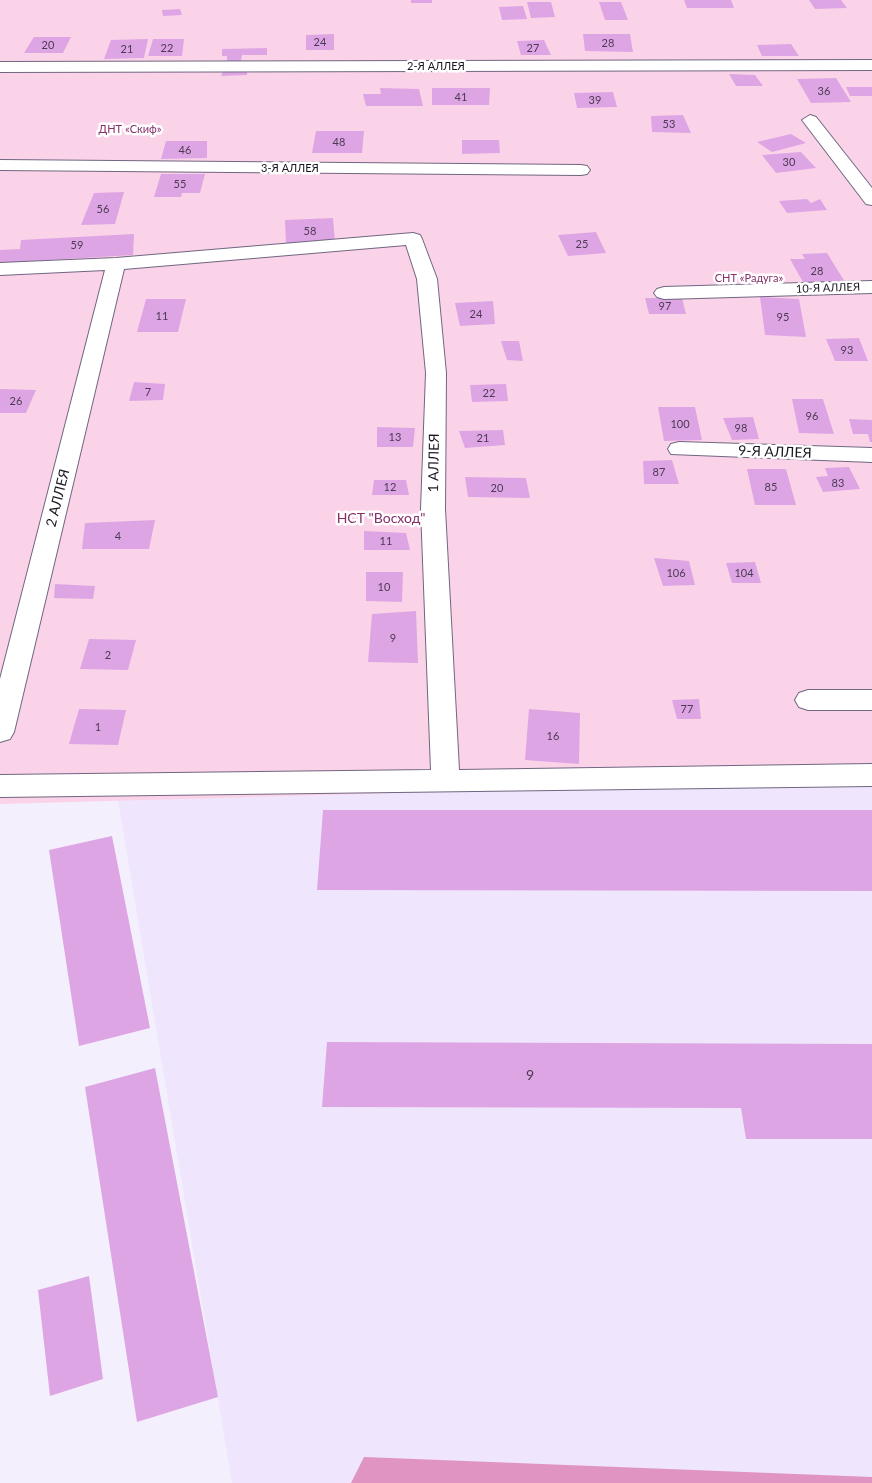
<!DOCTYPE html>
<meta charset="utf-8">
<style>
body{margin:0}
canvas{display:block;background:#f4effc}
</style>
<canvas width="872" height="1483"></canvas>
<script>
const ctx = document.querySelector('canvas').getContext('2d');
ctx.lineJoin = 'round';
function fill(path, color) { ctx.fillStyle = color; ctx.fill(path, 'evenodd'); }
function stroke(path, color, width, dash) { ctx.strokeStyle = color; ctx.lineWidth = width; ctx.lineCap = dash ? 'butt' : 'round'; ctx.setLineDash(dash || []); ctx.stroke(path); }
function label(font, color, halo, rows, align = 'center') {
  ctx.font = font + ' Lato,sans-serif'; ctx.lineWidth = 5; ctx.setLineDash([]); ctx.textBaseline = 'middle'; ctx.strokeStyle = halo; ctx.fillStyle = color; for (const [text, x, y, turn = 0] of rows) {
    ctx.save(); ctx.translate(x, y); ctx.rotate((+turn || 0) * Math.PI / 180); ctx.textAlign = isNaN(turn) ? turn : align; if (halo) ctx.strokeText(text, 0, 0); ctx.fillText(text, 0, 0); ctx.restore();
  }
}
fill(new Path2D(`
 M872,779v704h-640l-114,-683z`), '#efe6fd');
fill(new Path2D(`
 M0,0h872v780l-872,24z`), '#fbd3e9');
fill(new Path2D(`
 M364,1457l508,20v6h-521z`), '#e094c1');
fill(new Path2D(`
 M411,0h21v3h-21z
 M684,0h47l3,8h-47z
 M809,0h32l6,8 -32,1z
 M527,2h24l4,15 -24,1z
 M599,2h22l7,18h-23z
 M523,6l4,13 -25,1 -3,-13z
 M180,9l2,6 -19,1 -1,-6z
 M334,34v16h-28v-15z
 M583,34h47l3,18 -48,-1z
 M34,37h37l-8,16h-39z
 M148,39l-4,19 -40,1 7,-19z
 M153,39h31l-2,17h-34z
 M544,40l7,15h-30l-4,-14z
 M791,44l8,12h-37l-5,-11z
 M267,48v7h-25l-1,6h-14v-5h-5v-7z
 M224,69h23v6l-26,1z
 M729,74l26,1 8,11h-27z
 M836,78l15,24 -40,1 -14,-24z
 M846,87h26v9h-22z
 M380,88l39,1 4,17h-57l-3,-12h18z
 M432,88h58l-1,17h-57z
 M613,92l4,15 -40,1 -3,-15z
 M683,115l8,18 -39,-1 -1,-16z
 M316,131h48l-2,22h-50z
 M791,134l15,9 -34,9 -15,-10z
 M462,140h37l1,13 -38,1z
 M166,141h41v17l-46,1z
 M801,152l15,16 -40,5 -14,-18z
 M161,174h44l-5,19h-18l-1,4h-27z
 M124,192l-9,32 -34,1 13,-32z
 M807,199l4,4 9,-4 7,11 -40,3 -8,-12z
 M333,218l2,24 -49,2 -1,-24z
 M596,232l10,21 -38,3 -10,-21z
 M134,234l-1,21 -133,8v-13l20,-1 1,-9z
 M827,253l18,29 -41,2 -14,-25h15l-3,-5z
 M760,297l39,2 7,38 -41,-2z
 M645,298h37l4,16h-37z
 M146,299h40l-8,33h-41z
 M493,301l2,23 -35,2 -5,-23z
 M859,338l9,23h-33l-9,-22z
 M501,341h18l4,20 -16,-1z
 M134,382l31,2 -2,16 -34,1z
 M506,384l2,17 -36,1 -2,-17z
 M0,389l36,1 -10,23h-26z
 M792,399h31l11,35 -35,-1z
 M658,407h37l7,33 -38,1z
 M753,417l6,22 -27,1 -9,-22z
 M849,419l23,1v22h-2l-2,-8h-15z
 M377,427l38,1 -2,19h-36z
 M503,430l2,15 -40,3 -6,-17z
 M672,460l7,24h-35l-1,-23z
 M849,467l11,22 -37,3 -7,-15 12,-1 -3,-8z
 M747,469h39l10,36h-41z
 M465,477l61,1 4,20 -62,-1z
 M374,480h32l3,15h-37z
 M155,520l-6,29h-67l3,-26z
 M364,531l42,2 4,17h-46z
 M654,558l35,3 6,24 -32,1z
 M755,562l6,21h-29l-6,-20z
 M366,572h37l-1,30 -36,-1z
 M55,584l40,2 -2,13 -39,-1z
 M416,611l2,52 -50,-1 4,-48z
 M89,639l47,1 -8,30 -48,-1z
 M699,699l2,20h-24l-5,-19z
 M79,709l47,1 -8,35 -49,-1z
 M529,709l51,4 -1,51 -54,-4z
 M323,810h549v81l-555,-1z
 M112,836l38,192 -71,18 -30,-196z
 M327,1042l545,2v95h-126l-5,-31 -419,-1z
 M155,1068l63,329 -81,25 -52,-335z
 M89,1276l14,103 -53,17 -12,-106z`), '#dea5e4');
const minor = new Path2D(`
 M872,60v10l-872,2v-10z
 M810,115l6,2 56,71v17l-6,-1 -64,-84z
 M0,160l581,5 6,1 3,4 -3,4 -6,1 -581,-5z
 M413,233l7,2 2,4 15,40 9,94 -1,136 14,261 413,-6v22l-872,11v-22l431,-5 -10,-261 5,-136 -9,-94 -11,-34 -282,24 -110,463 -4,7 -10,3v-63l105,-409 -105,5v-12l116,-5z
 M872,281v12l-208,6 -7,-2 -3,-4 3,-4 7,-2z
 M679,442l193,6v14l-201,-8 -3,-5 3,-5z
 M808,690h64v20h-64l-9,-3 -4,-7 4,-7z`);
stroke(minor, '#706680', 2);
fill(minor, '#fff');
label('11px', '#4b3a52', null, [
 ["24",320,42],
 ["28",608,43],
 ["20",48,45],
 ["22",167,48],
 ["27",533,48],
 ["21",127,49],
 ["36",824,91],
 ["41",461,97],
 ["39",595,100],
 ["53",669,124],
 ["48",339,142],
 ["46",185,150],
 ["30",789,162],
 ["55",180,184],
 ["56",103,209],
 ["58",310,231],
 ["25",582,244],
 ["59",77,245],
 ["28",817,271],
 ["97",665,306],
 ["24",476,314],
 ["11",162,316],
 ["95",783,317],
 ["93",847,350],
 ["7",148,392],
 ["22",489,393],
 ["26",16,401],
 ["96",812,416],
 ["100",680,424],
 ["98",741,428],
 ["13",395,437],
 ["21",483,438],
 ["87",659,472],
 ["83",838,483],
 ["12",390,487],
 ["85",771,487],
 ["20",497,488],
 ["4",118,536],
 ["11",386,541],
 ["106",676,573],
 ["104",744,573],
 ["10",384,587],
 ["9",393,638],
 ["2",108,655],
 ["77",687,709],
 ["1",98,727],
 ["16",553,736]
]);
label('11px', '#1a1621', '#fff', [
 ["2-Я АЛЛЕЯ",436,66],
 ["3-Я АЛЛЕЯ",290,168],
 ["10-Я АЛЛЕЯ",828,288,-2]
]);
label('11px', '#862f69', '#fff', [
 ["ДНТ «Скиф»",130,129],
 ["СНТ «Радуга»",749,278]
]);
label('14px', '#1a1621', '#fff', [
 ["9-Я АЛЛЕЯ",775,452,2],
 ["1 АЛЛЕЯ",434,463,-89],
 ["2 АЛЛЕЯ",58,498,-76]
]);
label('14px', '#862f69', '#fff', [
 ["НСТ \"Восход\"",381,518]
]);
label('14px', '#4b3a52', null, [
 ["9",530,1075]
]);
</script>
